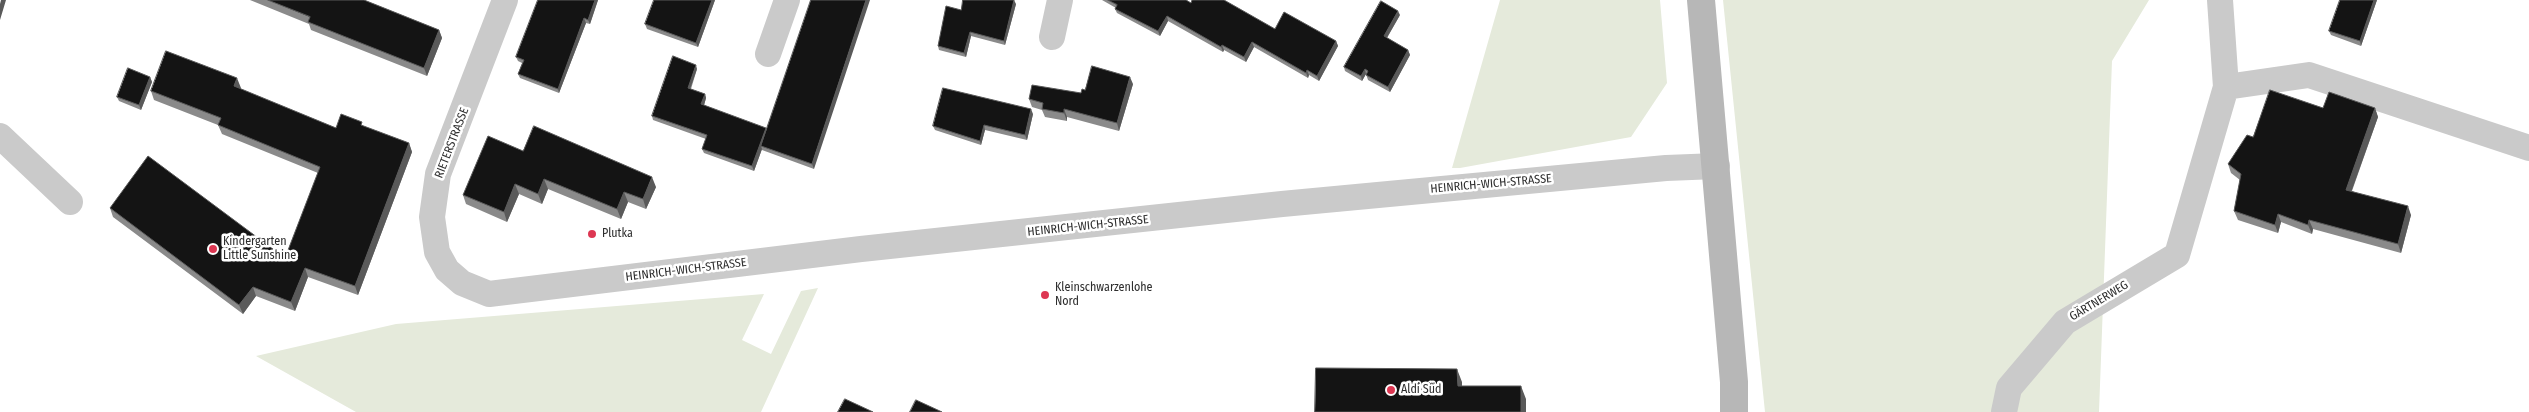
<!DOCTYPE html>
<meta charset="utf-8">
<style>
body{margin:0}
canvas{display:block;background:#fff}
</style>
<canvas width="2529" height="412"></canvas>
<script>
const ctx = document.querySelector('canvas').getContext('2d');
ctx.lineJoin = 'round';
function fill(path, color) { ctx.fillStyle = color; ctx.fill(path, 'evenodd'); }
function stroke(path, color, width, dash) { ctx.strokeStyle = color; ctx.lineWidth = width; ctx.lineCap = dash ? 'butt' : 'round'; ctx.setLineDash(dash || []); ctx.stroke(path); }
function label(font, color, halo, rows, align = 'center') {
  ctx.font = font + ' "Fira Sans Condensed",sans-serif'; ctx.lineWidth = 5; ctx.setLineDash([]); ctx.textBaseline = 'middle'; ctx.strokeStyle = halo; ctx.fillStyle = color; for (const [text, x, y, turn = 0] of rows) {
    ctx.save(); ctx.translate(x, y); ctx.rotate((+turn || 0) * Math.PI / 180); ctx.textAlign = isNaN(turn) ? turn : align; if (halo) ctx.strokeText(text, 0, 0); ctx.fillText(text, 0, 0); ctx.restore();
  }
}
fill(new Path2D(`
 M1500,0h160l7,83 -36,54 -171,31h-8z
 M1723,0h426l-37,61 -13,351h-334z
 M818,288l-57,124h-405l-100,-56 140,-32 368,-30 -22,46 29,14 30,-63z`), '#e5eadb');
stroke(new Path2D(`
 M505,0l-67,174 -6,43 5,35 10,18 15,13 27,11 372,-45 421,-45 384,-36 51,-2
 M2220,0l6,87
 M1052,37l8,-37
 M768,54l19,-54
 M0,136l70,66
 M2004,412l5,-24 56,-66 112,-67 49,-168 83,-12 220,73`), '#cacaca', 26);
stroke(new Path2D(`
 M1701,0l33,382v30`), '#b7b7b7', 28);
fill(new Path2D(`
 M250,0h114l75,30 3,8 -15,38 -116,-46 -2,-6z
 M538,0h60l-8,24 -4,-1 -27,70 -39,-15 -2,-4 4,-11 -4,-2 -2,-4z
 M715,0l-17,47 -51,-18 -2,-5z
 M811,0l3,169 -52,-19v-1l-8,22 -50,-18 -2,-4 4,-10 -53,-19 -1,-4 45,-47 -6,20 14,5 1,4 -2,7 62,25z
 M1102,0h84l5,3 84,26 61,12 2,5 -19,35 -10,-6 -1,3 -54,-31 -8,15 -22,-12 -1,2 -55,-31 -8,15 -43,-23 -2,-4 1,-1z
 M2377,0l-16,46 -30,-11 -2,-4z
 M1016,4l-11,41 -34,-9 -5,21 -27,-7 -1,-4 23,-36z
 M1400,15l-13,23 21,12 2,5 -20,37 -22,-12 -2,-6 -4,7 -17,-10 -1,-4z
 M150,77l2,5 -11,28 -22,-9 -2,-4z
 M1133,84l-14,47 -52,-14v4l-22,-4 -3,-7 -10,-3 -3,-8 52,-6 4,-3z
 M241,88l-1,1 96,39 27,-2 46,17 3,9 -54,143 -50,-18 -13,34 -39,-15 -13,18 -130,-97 -3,-9 175,50 33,-85 -96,-39 -4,-9 -64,-25 -3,-9z
 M2323,108h52l3,9 -26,74 59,24 -10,38 -88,-24 -1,5 -31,-12 -3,11 -40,-13 -4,-9 6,-31 -9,-7 -3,-9 25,-27z
 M1033,114l-6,26 -42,-10 -4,15 -46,-15 -2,-4z
 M523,151l133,36 -10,22 -18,-7 -7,17 -73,-30 -6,15 -23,-10 -12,28 -41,-18 -3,-9z`), '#8a8a8a');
fill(new Path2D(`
 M1,0h5l-6,20v-16z
 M595,0h3l-8,24 -2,-4z
 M712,0h3l-17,47 -2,-4z
 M866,0h4l-56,169 -2,-5z
 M1014,0l2,4 -11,41 -1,-4z
 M2374,0h3l-16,46 -1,-5z
 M1398,11l2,4 -15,26 -1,-5z
 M1167,16l1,5 -8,15 -2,-5z
 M584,18l2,5 -27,70 -1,-4z
 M439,30l3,8 -15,38 -3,-8z
 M970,32l1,4 -5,21 -2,-4z
 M1336,41l2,5 -19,35 -2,-5z
 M1252,42l2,5 -8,15 -2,-5z
 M1222,45l2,5 -1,2 -2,-5z
 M1408,50l2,5 -20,37 -2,-5z
 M696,65l1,4 -8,23 -1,-4z
 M1365,69l1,5 -4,7 -1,-5z
 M1307,70l2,5 -1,3 -2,-5z
 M150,77l2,5 -11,28 -2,-5z
 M1130,77l3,7 -14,47 -2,-8z
 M237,78l4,10 -4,7 -3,-9z
 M705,94l1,4 -3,11 -2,-5z
 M2375,108l3,9 -29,81 -3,-8z
 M1031,109l2,5 -6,26 -2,-5z
 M1064,109l3,8v4l-3,-8z
 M984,125l1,5 -4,15 -1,-4z
 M766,128l1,5 -6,13 1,3 -8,22 -2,-5z
 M409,143l3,9 -54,143 -3,-9z
 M652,177l4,10 -10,22 -3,-10z
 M544,179l4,10 -6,15 -4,-10z
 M515,184l4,10 -12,28 -3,-10z
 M624,192l4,10 -7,17 -4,-10z
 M2408,206l3,9 -10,38 -3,-9z
 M2278,214l3,8 -3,11 -3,-8z
 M2309,220l4,9 -1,5 -4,-9z
 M305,268l3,9 -13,34 -4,-9z
 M253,287l3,9 -13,18 -4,-9z
 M1457,369l5,13v17l-4,-13z
 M1521,386l5,13v13h-5z`), '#5a5a5a');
const building = new Path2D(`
 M268,0h96l75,30 -15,38 -116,-46 2,-5z
 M538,0h57l-7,20 -4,-2 -26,71 -40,-15 6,-14 -8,-3z
 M654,0h58l-16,43 -51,-19z
 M811,0h55l-54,164 -51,-18z
 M963,0h51l-10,41 -34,-9 -6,21 -26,-7 8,-40 15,4z
 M1108,0h78l5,3 1,-3h32l51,29 9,-17 52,29 -19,35 -10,-6 -1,3 -54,-31 -8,15 -22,-12 -1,2 -54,-31 -9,15 -43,-22 2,-4z
 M2340,0h34l-14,41 -31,-10z
 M1381,1l17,10 -14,25 24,14 -20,37 -22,-12 2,-4 -3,-2 -4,7 -17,-9z
 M166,51l71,27 -3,8 102,42 5,-14 21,8 -1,3 48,18 -54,143 -50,-18 -14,34 -38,-15 -14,18 -129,-97 38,-52 137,102 35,-91 -102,-42 3,-7 -70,-27z
 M673,56l23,9 -8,23 17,6 -4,10 65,24 -14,38 -50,-17 5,-14 -55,-19z
 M1092,66l38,11 -13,46 -53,-14v4l-22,-4 1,-6 -14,-4 3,-14 49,8 1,-4 3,1z
 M128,68l22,9 -11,28 -22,-8z
 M943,88l88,21 -6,26 -41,-10 -4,16 -47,-15z
 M2270,90l53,18 6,-16 46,16 -29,82 62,16 -10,38 -89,-24 -1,5 -30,-11 -3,11 -41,-14 7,-37 -13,-10 19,-29 6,2z
 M534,126l118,51 -9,22 -19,-7 -7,17 -73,-30 -6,15 -23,-10 -11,28 -41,-17 25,-59 35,15z
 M1316,368l141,1 1,17h63v26h-206z
 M845,399l28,13h-35z
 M916,400l26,12h-32z`);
fill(building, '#141414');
stroke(building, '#5a5a5a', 1);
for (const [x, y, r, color] of [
 [592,234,5,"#dd3752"],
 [213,249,5,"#dd3752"],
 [1045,295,5,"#dd3752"],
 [1391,390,5,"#dd3752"]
]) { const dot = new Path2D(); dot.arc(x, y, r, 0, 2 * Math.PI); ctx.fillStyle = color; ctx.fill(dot); stroke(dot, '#fff', 2); }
label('12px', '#2d2d2d', '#fff', [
 ["RIETERSTRASSE",452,143,-69],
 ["HEINRICH-WICH-STRASSE",1491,184,-5],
 ["HEINRICH-WICH-STRASSE",1088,226,-6],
 ["HEINRICH-WICH-STRASSE",686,270,-7],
 ["GÄRTNERWEG",2099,301,-31]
]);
label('12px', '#2d2d2d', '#fff', [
 ["Plutka",602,234],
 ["Kindergarten",223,242],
 ["Little Sunshine",223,256],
 ["Kleinschwarzenlohe",1055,288],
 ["Nord",1055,302],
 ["Aldi Süd",1401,390]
], 'left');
</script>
